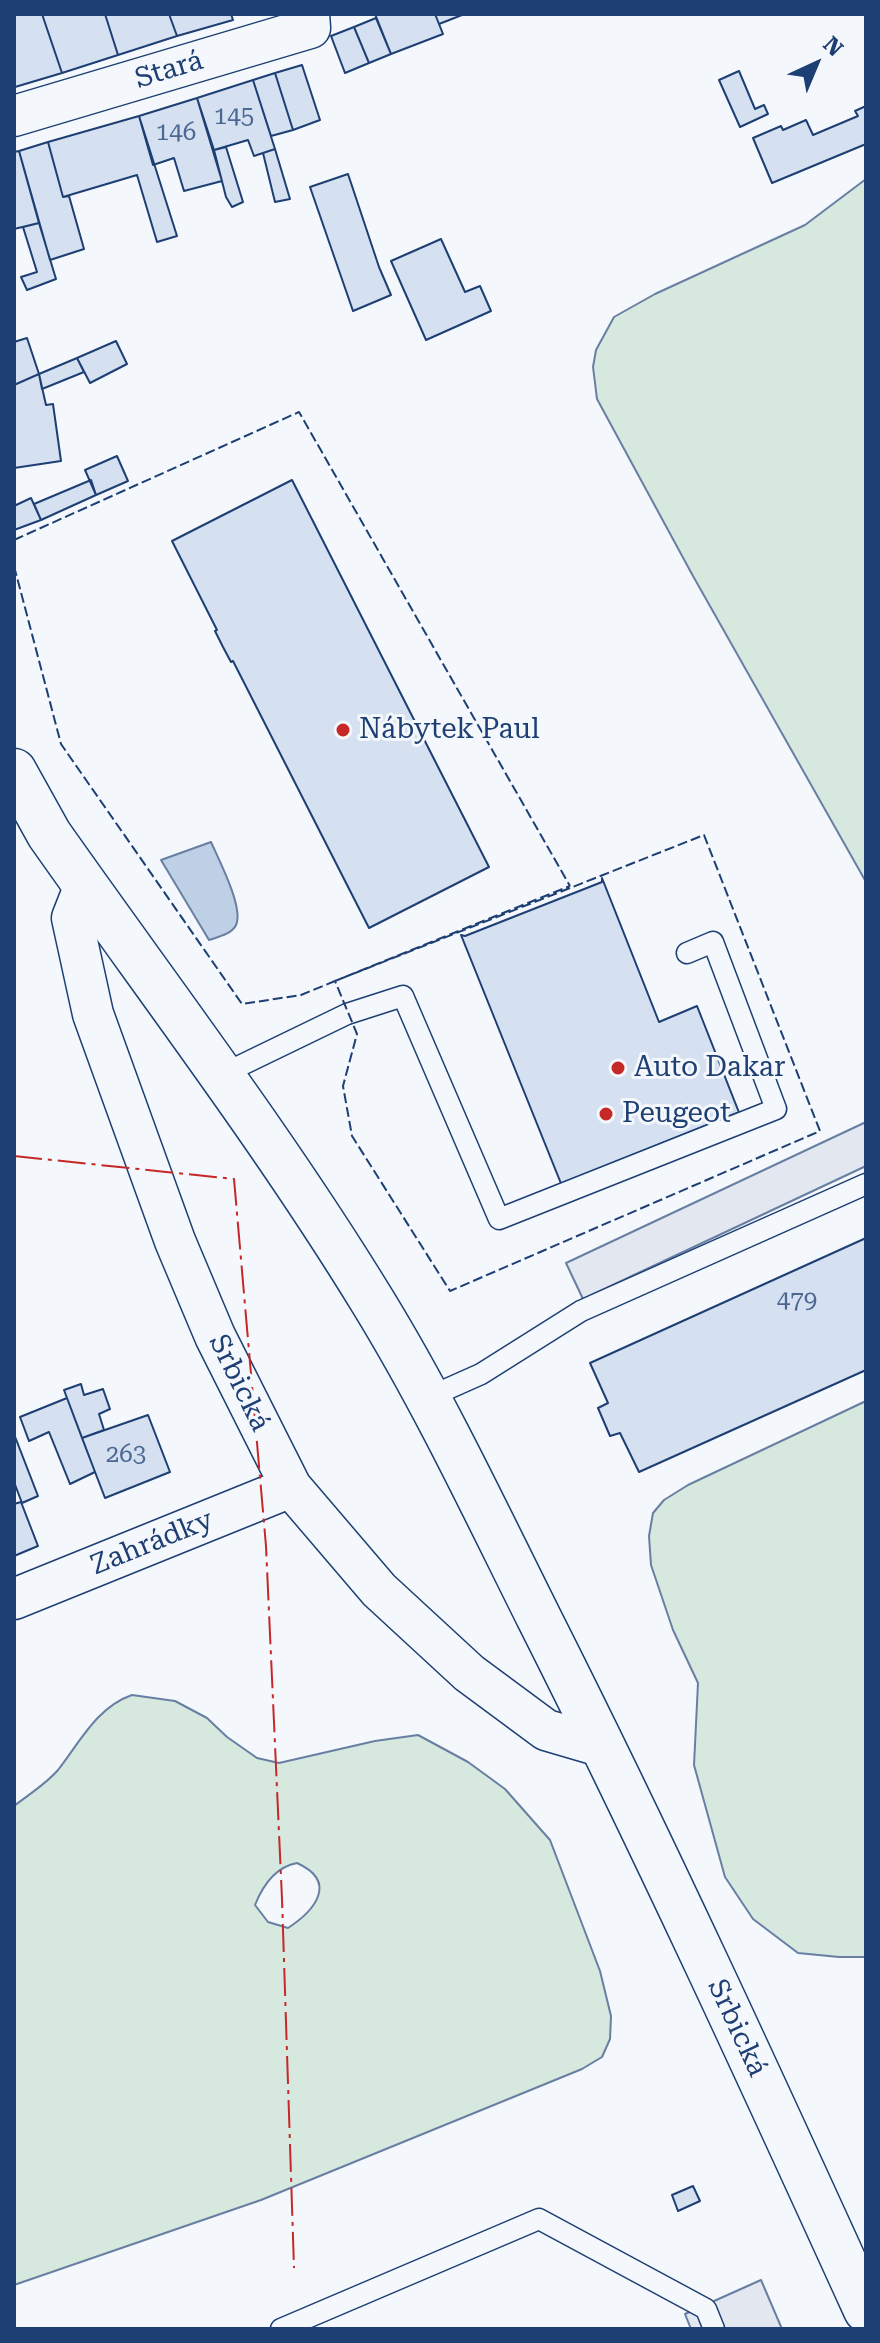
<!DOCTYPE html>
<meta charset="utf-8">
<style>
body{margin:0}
#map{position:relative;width:880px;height:2343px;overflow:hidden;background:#f4f7fb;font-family:"Roboto Serif",serif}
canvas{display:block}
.frame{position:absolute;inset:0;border:16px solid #1d3f73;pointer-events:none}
.north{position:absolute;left:776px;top:24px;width:80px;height:80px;-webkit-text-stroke:6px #f4f7fb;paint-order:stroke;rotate:44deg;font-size:22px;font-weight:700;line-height:32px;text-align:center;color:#1d3f73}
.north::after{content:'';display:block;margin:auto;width:28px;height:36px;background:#1d3f73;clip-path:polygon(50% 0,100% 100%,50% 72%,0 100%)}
</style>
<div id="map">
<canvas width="880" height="2343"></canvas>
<div class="frame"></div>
<div class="north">N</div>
</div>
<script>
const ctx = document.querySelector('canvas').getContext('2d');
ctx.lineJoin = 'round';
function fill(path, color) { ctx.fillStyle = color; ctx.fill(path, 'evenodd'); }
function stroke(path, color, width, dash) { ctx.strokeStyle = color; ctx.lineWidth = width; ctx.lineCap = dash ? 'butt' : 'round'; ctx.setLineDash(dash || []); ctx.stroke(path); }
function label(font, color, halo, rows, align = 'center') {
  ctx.font = font + ' "Roboto Serif",serif'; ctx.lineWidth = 6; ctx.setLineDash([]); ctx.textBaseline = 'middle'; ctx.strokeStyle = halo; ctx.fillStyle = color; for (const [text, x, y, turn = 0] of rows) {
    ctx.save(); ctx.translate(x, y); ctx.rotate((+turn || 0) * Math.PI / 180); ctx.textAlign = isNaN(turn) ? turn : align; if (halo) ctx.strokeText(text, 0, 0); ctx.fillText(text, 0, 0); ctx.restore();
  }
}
const green = new Path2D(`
 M866,179v703l-173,-306 -96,-177 -4,-32 3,-17 18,-33 41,-23 150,-69z
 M866,1401v556h-27l-41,-4 -45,-34 -28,-42 -31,-112 4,-82 -25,-53 -22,-65 -2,-29 4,-23 11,-13 24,-15z
 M132,1695l43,6 32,17 20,19 30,21 22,5 96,-22 43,-6 50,27 37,27 45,51 50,131 11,45 -1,23 -8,18 -20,12 -321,131 -247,85v-479c14,-11 32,-22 44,-36 22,-28 39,-63 74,-75zM297,1863c42,19 17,48 -9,65l-20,-6 -13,-17c8,-20 20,-38 42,-42z`);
fill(green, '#d7e8df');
stroke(green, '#687fa3', 2);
const parking = new Path2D(`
 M866,1122v44l-283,133 -17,-36z
 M761,2280l21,49h-91l-6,-15z`);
fill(parking, '#e3e8f0');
stroke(parking, '#687fa3', 2);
const water = new Path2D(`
 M211,842c8,18 33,66 25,83 -4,9 -18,12 -27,15l-48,-80z`);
fill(water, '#bed0e5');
stroke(water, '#687fa3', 2);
const building = new Path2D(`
 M14,14h28l20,59 -47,14z
 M42,14h63l13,41 -56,18z
 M105,14h64l8,22 -59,19z
 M169,14h62l2,6 -56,16z
 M375,14h60l8,20 -52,20z
 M435,14h27v1l-23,9z
 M376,18l15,36 -22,9 -15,-36z
 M354,27l15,36 -24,10 -14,-37z
 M302,65l18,55 -27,10 -18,-57z
 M739,71l16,38 9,-4 4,9 -28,13 -21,-47z
 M275,73l18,57 -22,6 -18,-56z
 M253,80l22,69 -21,7 -6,-16 -34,10 -17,-52z
 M197,98l25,83 -38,10 -10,-33 -21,7 -14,-49z
 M866,106v38l-94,39 -19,-45 28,-12 2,4 23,-10 7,15 45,-19 -3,-5z
 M139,116l38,120 -20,6 -20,-67 -74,22 -15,-55z
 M48,142l15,55 6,-1 15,53 -34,11 -31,-109z
 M226,147l17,55 -11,5 -6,-10 -12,-47z
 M275,149l15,50 -15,3 -12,-49z
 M19,151l20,72 -25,6v-77z
 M348,174l31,93 12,28 -38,16 -43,-124z
 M39,223l17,56 -29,11 -6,-13 16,-5 -14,-45z
 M441,239l24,53 15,-6 11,25 -65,29 -35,-79z
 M27,338l12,36 -25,11v-43z
 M116,341l11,23 -37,19 -13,-25z
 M77,358l7,14 -42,17 -3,-15z
 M39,374l7,31 7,-1 8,57 -47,7v-83z
 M117,456l11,25 -32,14 -11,-25z
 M91,480l5,15 -55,25 -7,-16z
 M292,480l197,387 -120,61 -136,-267 -2,1 -8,-15 -8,-16 2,-1 -45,-89z
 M31,498l10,22 -27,10v-24z
 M602,878l57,144 38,-16 43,109 -3,-2 -174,70 -1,3 -101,-251 4,1 137,-54z
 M866,1238v132l-227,102 -19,-39 -10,3 -12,-28 10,-5 -18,-40z
 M81,1384l3,11 19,-6 7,20 -11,5 5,16 -22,8 -18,-48z
 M67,1398l28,74 -25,12 -21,-52 -20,9 -9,-24z
 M148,1415l22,57 -65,26 -23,-60z
 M14,1434l24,62 -16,7 -8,-21z
 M21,1502l17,44 -24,10v-52z
 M693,2186l7,15 -22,10 -6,-16z`);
fill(building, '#d5e0f0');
stroke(building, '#1d3f73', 2);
const service = new Path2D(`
 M221,1075l126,-61 56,-18 96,223 277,-110 -63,-167 -26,11
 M427,1398l54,-24 100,-63 285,-127
 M281,2329l258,-110 167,90 8,20`);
const minor = new Path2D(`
 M14,116l296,-88 -1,-14
 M85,885l-13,33 21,96 82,227 40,95 76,151 88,103 90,83 77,57 58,17
 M14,1599l277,-112`);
const tertiary = new Path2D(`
 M14,771l35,63c109,155 225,306 324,468 62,101 113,210 166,316 115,228 221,459 327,692`);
stroke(service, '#1d3f73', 23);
stroke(minor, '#1d3f73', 43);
stroke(tertiary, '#1d3f73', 47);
stroke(service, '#f4f7fb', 20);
stroke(minor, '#f4f7fb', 40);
stroke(tertiary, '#f4f7fb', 44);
stroke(new Path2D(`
 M14,540l285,-128 271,474
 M14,566l47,178 181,260 59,-9 34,-14 369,-146 116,296 -370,160 -98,-155 -9,-50 14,-52 -22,-53 235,-95`), '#1d3f73', 2, [10, 4]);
stroke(new Path2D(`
 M14,1156l220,23 32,367 16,353 12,369`), '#c62828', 2, [28, 6, 4, 6]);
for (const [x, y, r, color] of [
 [343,730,8,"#c62828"],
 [618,1068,8,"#c62828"],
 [606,1114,8,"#c62828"]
]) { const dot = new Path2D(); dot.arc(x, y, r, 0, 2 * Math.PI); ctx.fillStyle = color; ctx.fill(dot); stroke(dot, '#f4f7fb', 3); }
label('24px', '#4b6792', null, [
 ["145",234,117],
 ["146",176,133],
 ["479",797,1301],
 ["263",126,1455]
]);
label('28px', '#1d3f73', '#f4f7fb', [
 ["Stará",169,70,-17],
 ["Srbická",239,1383,64],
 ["Zahrádky",152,1543,-22],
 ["Srbická",737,2028,65]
]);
label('28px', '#1d3f73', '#f4f7fb', [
 ["Nábytek Paul",359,730],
 ["Auto Dakar",634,1068],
 ["Peugeot",622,1114]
], 'left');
</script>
